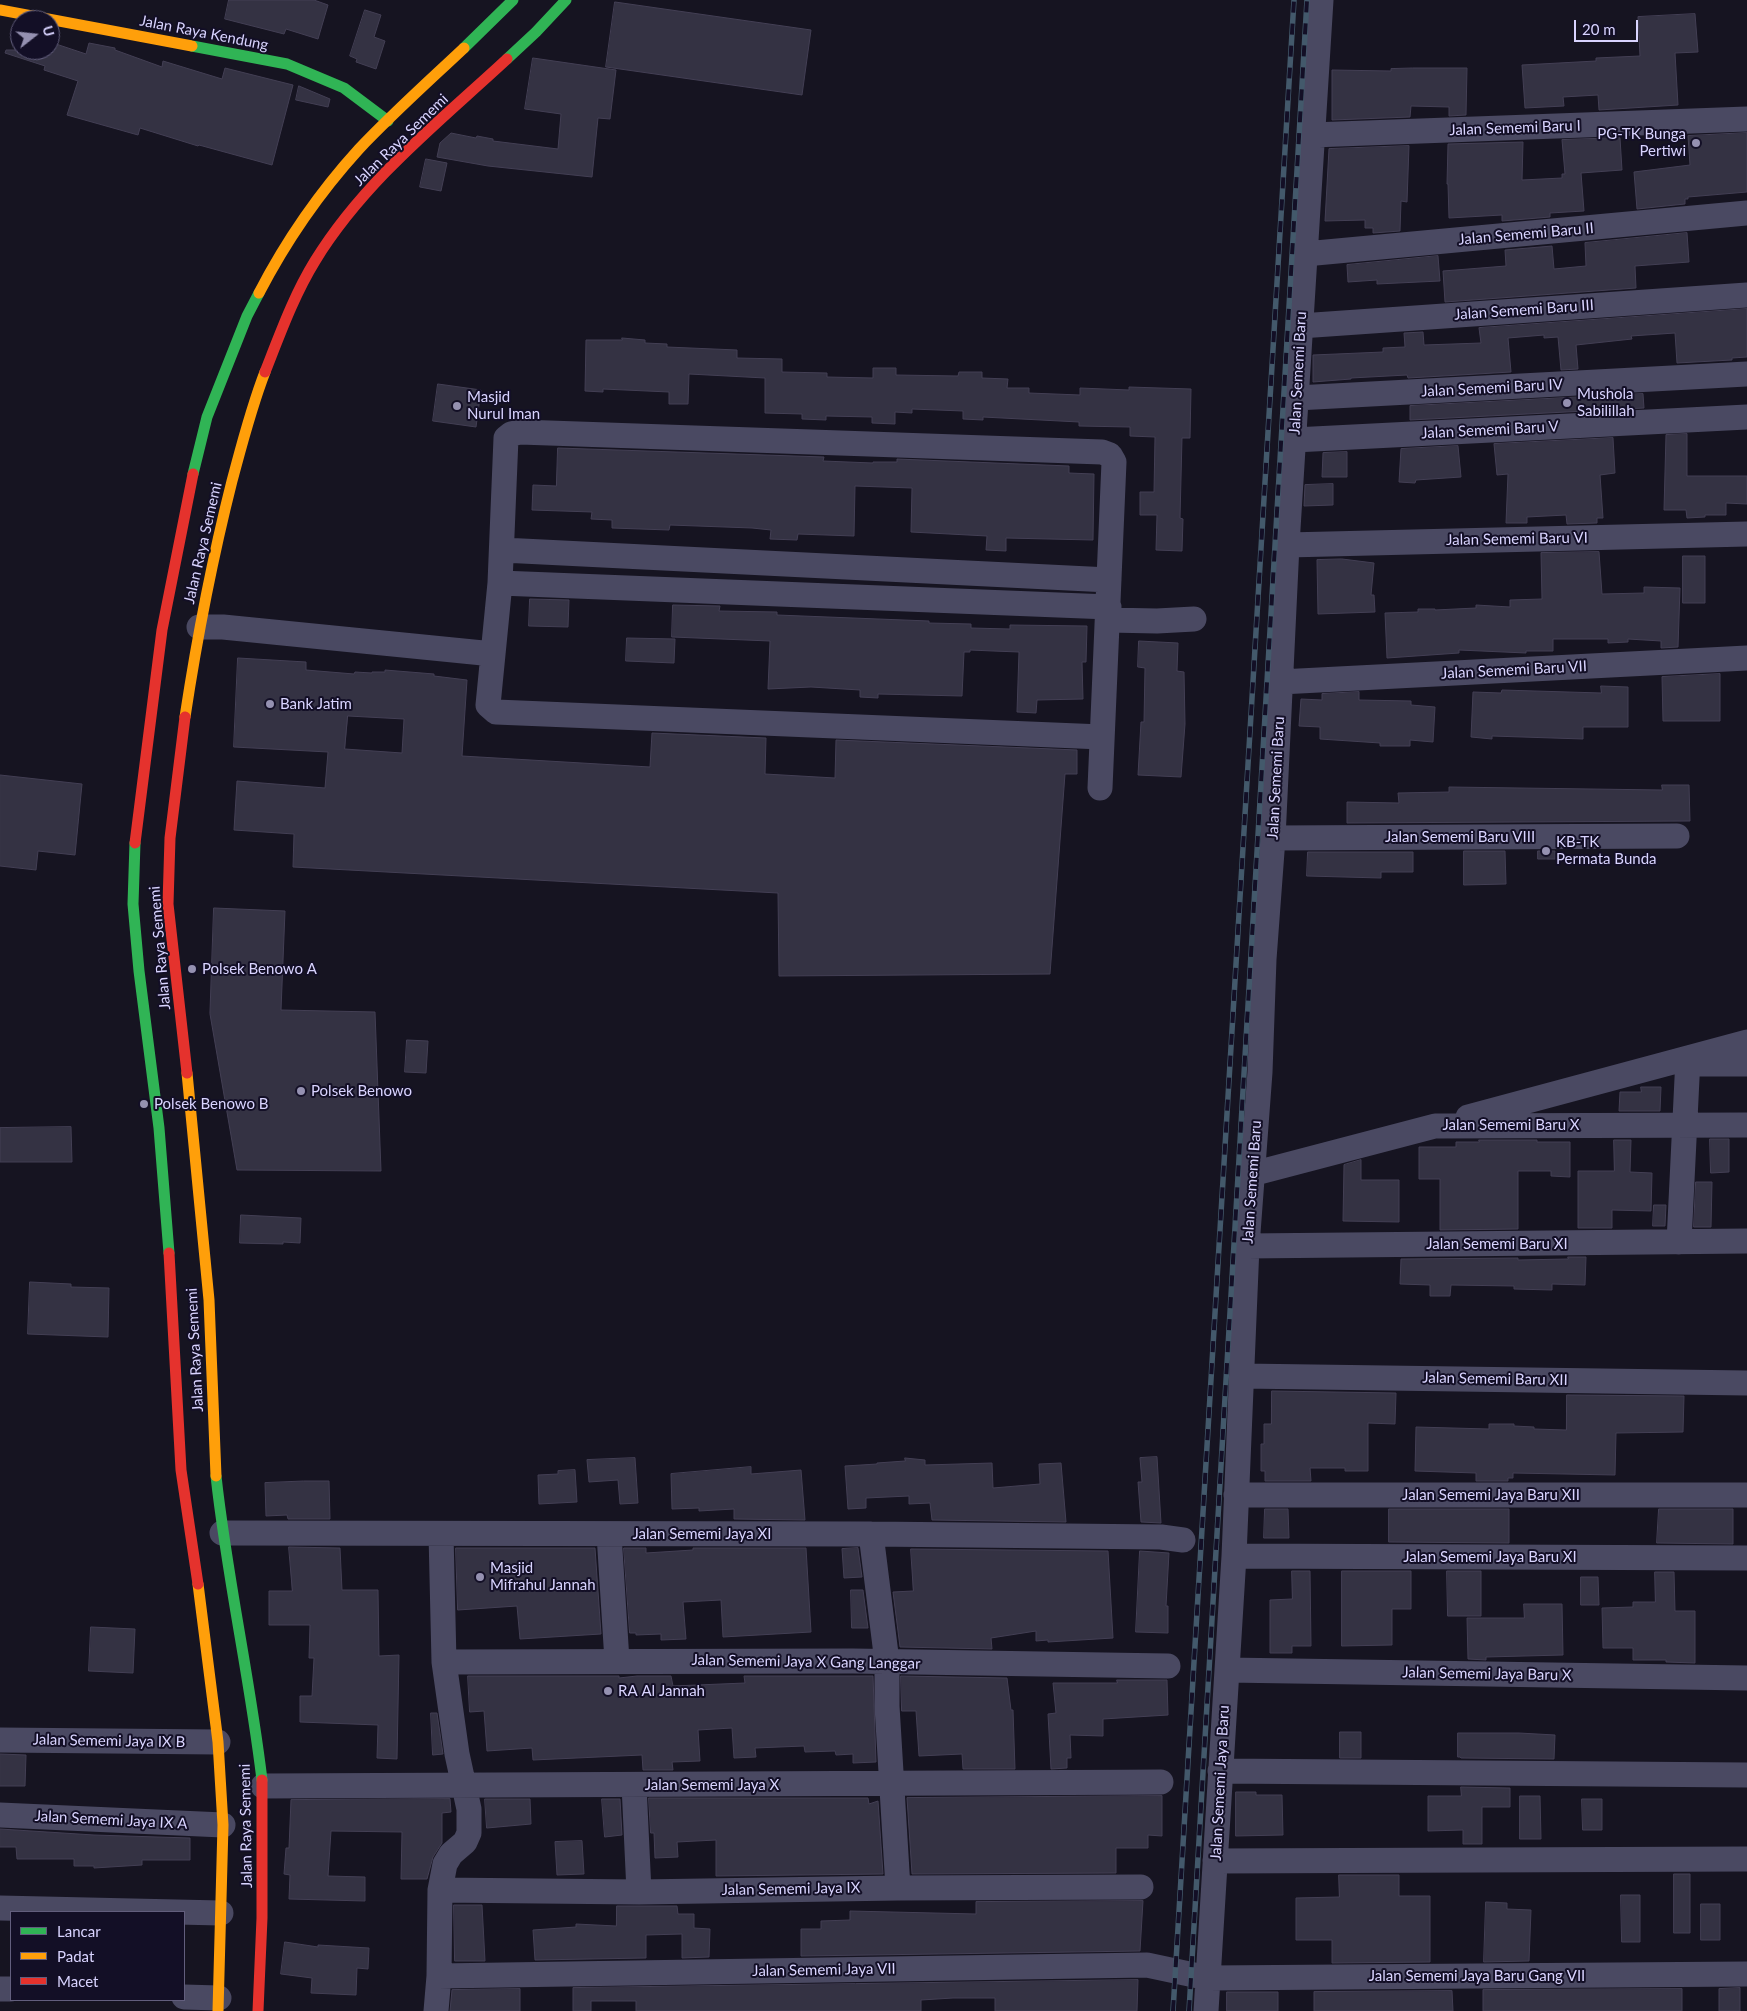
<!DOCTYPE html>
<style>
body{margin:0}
#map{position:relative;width:1747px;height:2011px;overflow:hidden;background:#161421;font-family:Lato,sans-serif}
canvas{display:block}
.legend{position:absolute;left:10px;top:1911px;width:175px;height:90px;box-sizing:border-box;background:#130f26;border:1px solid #625e7d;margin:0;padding:6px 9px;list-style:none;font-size:15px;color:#d9d4ff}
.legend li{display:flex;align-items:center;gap:10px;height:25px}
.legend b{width:25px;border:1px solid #625e7d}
.north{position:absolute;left:10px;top:10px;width:50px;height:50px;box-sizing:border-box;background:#130f26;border:1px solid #625e7d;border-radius:50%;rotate:74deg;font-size:14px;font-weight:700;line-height:20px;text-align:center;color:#d9d4ff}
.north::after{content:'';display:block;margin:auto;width:18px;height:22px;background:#9591b1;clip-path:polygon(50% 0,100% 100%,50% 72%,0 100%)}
.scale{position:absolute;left:1574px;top:20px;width:64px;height:22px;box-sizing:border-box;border:2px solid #d9d4ff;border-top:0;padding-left:6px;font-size:15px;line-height:18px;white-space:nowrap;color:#d9d4ff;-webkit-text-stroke:4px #130f26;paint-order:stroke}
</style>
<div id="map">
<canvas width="1747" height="2011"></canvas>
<ul class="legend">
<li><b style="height:6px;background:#30b455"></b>Lancar</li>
<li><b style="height:6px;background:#ff9f0a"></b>Padat</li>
<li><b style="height:6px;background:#e5322d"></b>Macet</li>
</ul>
<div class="north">U</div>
<div class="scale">20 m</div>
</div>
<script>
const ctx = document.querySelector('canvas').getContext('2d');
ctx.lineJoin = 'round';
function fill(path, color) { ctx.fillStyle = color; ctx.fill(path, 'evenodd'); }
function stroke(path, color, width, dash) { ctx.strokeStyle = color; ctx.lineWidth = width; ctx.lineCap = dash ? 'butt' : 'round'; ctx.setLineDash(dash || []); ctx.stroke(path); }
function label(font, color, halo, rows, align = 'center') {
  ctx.font = font + ' Lato,sans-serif'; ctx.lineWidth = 4; ctx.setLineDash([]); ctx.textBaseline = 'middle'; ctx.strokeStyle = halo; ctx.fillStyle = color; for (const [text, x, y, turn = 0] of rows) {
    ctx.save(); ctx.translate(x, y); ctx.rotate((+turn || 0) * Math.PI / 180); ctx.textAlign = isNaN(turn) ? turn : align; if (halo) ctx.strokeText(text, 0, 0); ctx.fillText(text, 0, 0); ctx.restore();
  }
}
const building = new Path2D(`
 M229,0h85l14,5 -10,34 -32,-10 -2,5 -59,-15z
 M615,2l196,28 -9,65 -196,-28z
 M365,10l16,5 -7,22 11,4 -9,28 -20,-7 1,-3 -7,-3z
 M1695,14l3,38 -23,1 3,52 -79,5 -1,-15 -35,2 1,9 -39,2 -3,-43 74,-4v-3l44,-2 -2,-39z
 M50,42l36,12 3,-11 26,5v2l47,17 1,-6 59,18 3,-11 68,17 -21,80 -73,-20 -1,1 -58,-18 -2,7 -71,-20 11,-34 -34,-11 1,-4 -40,-13 1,-3h44z
 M533,58l83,12 -6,49 -12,-1 -6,59 -104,-11 -51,-9 3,-14 11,-10 25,5 1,-2 16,3v2l65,8 3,-35 -36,-5z
 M1413,68h54l-1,47 -17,1v-9l-38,-1 -1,11 -78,3v-50l59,1v-2z
 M299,86l31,13 -2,8 -32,-7z
 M1747,133v59l-59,5v2h-3v5l-48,5 -3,-37 56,-7 -2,-29z
 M1620,138l2,32 -41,3 3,38 -34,2v4l-48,4v-6l-53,3 -1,-34h-1l1,-40 75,-2 -1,38 40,-2v-4h3l-3,-34z
 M1409,146l-2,56 -6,-1 -1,30 -27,2v-5h-8v-8l-40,1 4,-72z
 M426,159l21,4 -6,28 -21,-4z
 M1687,233l2,29 -54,4 1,22 -191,14 -2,-31 63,-5 -1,-16 47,-4 2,23 32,-3 -1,-23z
 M1438,256l2,25 -63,3v-4l-29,2 -1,-17z
 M1747,309v48l-15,1v2l-55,3 -2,-30 -44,3 1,3 -56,6 2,24 -17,1 -3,-33 -14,1v-3l-36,3 3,34 -103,6 -1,-3 -56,3v1l-38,3v-27l70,-3v-4l22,-1 -1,-14 19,-1 1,13 57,-2 -2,-15z
 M622,338l23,2v3l22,1v3l70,3v8l45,1v13l45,1v4l46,1v-10h23v7l62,1 1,-4h23v6l26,1 -1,9h22v5l51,2v-7l49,2v-3l62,2 -1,49h-8l-2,80 3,1 -1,32 -26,-1 1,-35h-17v-23h14l1,-55 -25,-1v-9l-51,-1v-4l-96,-5v3l-20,-1v-8l-51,-2v4l-17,-1v12l-23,-1v-6l-46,-1v4l-24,-1v-5l-37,-1v-35l-76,-4 -1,30h-19v-12l-66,-3v3l-18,-1 1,-51h36z
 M438,384l43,6 -5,37 -43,-6z
 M1643,394l1,14 -234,12v-14z
 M1687,434v42h60v28l-21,-1v12h-21v2l-18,1 -1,-8h-22l2,-75z
 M1613,438l2,35 -15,2 3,43h-6v5l-30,1 -1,-9 -39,2v6h-21l2,-49 -11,1 -3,-31z
 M1458,446l3,31 -45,3 -1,3 -16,-1 2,-33z
 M558,448l266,9 -1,4 50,2v-1h24v-3l172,7v7l25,1 -1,66 -87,-2v13l-20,-1 1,-14 -76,-4 1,-44 -57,-2 -1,50 -56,-2 -1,6 -27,-1 1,-9 -19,-2 -82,-3 -1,5 -57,-2v-8l-21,-1 1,-7 -60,-2 1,-25 23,1z
 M1347,452v25h-25l1,-24z
 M1333,484v21l-29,1 1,-21z
 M1599,552l3,42 42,-1v-6l36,1 -2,59 -17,1v-7l-33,-2v3l-20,1v-4h-55v12h-27v2l-67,-3v3l-72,5 -2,-45 33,-1v-3h17v1l41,-2v-3l34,2v-7l32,-1 -1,-46z
 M1683,556h22v47h-22z
 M1342,559l32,4 -3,32h3l1,17 -57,2 -1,-54z
 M530,599l39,1 -1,27 -39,-1z
 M673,605l47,1 -1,5 58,1v3l152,6v2l42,1v4l39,1v-4l77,1 -1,36h-4l1,37 -46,1 -1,13 -19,-1 2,-60 -26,-1 -23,-1v2h-6l-2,44 -84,-2v4l-18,-1v-7l-49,-3 -43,2 2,-48 -98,-4z
 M627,638l48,1 -1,24 -48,-2z
 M1139,641l39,2 -1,28 7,1 1,52 -4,53 -43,-2 3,-53h3l1,-54 -7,-1z
 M238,658l68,4v8l48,4 1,-2 17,1v-1h13v-2l49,4v2l33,4 -5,76 188,11 2,-34 114,5 -1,36 70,4 1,-38 241,10v24h-12l-15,200 -271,2 -1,-83 -485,-26 1,-33 -60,-4 3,-49 88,7 3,-36 -94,-5zM348,716l56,3 -2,34 -57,-4z
 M1720,674v47h-57l-1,-44z
 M1601,686l27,1v40h-45v12l-91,-3v3l-21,-2 2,-45 28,1 1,-3 99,3z
 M1359,692v8l52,1v4l24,2 -2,35 -23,-2v6h-30v-3l-60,-4v-12l-21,-1 2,-27 21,1v-6z
 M0,775l82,9 -7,71 -37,-4 -2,19 -36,-4z
 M1662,785h27l1,36 -343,2v-21l52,1 -1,-10 51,-1v-5l213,3z
 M1464,851h41l1,33 -42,1z
 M1538,851h17v8h-17z
 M1308,852h105v20h-32v6l-74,-2z
 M214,908l71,3 -4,99 94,2 6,159 -144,-1 -27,-156z
 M407,1040l21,1 -2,32 -21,-1z
 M1641,1087h20l-1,24h-41l1,-19h21z
 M71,1127l1,35h-72v-34z
 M1710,1139h19v33l-18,1z
 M1479,1140h58v2h33v35l-19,-1v-5h-33v58l-78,1v-51h-21v-32h37v-5h23z
 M1614,1140h17l-1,32 22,1 -1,38 -39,-1v18h-34v-57h36z
 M1361,1160v20h38v42l-56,-1 1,-56z
 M1696,1182h16l-1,45h-17z
 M1654,1205h12l-1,21h-12z
 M241,1215l60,3 -1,25 -17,-1v2l-43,-1z
 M1568,1257h18l-1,28 -33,-1v6l-38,-1v-3l-63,-1 -1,11h-20v-11l-30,-1 1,-25 117,-1v2l50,-1z
 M30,1282l41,2v3l38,1 -1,49 -80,-3z
 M1272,1391l124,2 -1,31 -27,-1v48h-23v-3h-35l1,13h-46v-10h-4v-27h3v-20h7z
 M1567,1395l117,1 -1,36 -67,1 -1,42 -102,-2v5h-5v3h-32v-8l-61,-2 1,-44 73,2v-5h25v2l20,1v2l32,1z
 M1157,1457l4,66 -20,-1 -3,-40h4l-2,-24z
 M635,1458l3,45 -18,1 -2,-24 -29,2 -2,-22z
 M905,1458l20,2v5l67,-2 1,25 47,-4 -1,-20 22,-1 5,59 -134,-2 -2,-17 -21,1v-8l-43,2v10l-18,1 -3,-43 32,-2v-1l28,-2z
 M751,1467v7l50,-4 4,50 -71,-1v-10l-35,2v-3l-27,1 -1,-35z
 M575,1470l2,32 -38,2 -1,-29 20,-1v-3z
 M304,1481h25l1,38h-42l-1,-4 -21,1 -1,-33z
 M1265,1509h23l1,29h-25z
 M1389,1509h120v34l-120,-1z
 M1659,1509h74v35l-76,-1z
 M289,1547l51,1 2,42h36l1,66 20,-1 -2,104 -20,-1 1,-33 -78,-3v-26h12l2,-38h-5l1,-33h-41v-34h23z
 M456,1548h139l6,86 -81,5 -3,-33 -59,4z
 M624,1548h22v5l47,-3v-2h113l5,84 -88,5 -2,-37 -38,2 3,37 -25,1v-6l-25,1v-2h-6z
 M858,1548l4,29 -18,1 -2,-29z
 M911,1549l197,2 5,87 -65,4v-2l-12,1v-10l-45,7 1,11 -92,-2 -7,-55 20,-1z
 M1140,1551l29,2 -3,53h2v27l-32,-1z
 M1292,1571h18l1,75h-19v7h-22v-53l22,-1z
 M1342,1571h69v38h-19v36l-50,1z
 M1447,1571h34v45h-33z
 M1655,1572h19l1,39h20v52l-29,-1v-2h-33v-12h-30l-1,-40 31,-1v-5h22z
 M1581,1577h17l1,28h-18z
 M851,1590h12l5,38h-16z
 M1524,1604h38l1,51 -77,2v3l-18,-1 -1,-41h57z
 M91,1627l44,2 -2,44 -44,-2z
 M468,1676h151v2l18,-2h34l2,10 72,-3 -1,-7h129l3,86 -23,1v-9l-17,1 -1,-4 -30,1 -1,-6 -49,2 1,9 -22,1 -2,-30 -34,2 2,31 -28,1 1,8h-30l-1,-15 -109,5 -1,-12 -45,3 -3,-40 -14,1z
 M901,1676l106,2 4,32h2l2,59h-52l-1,-15 -43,2 -3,-45h-14z
 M1117,1680h50l1,35 -65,4v17l-33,-1 1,23h-4v10l-16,1 -3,-55 8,-1 -3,-30h64z
 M431,1713h6l6,41 -10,1z
 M1340,1732h21v26h-21z
 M1458,1733h61l36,2 -1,24 -93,-1 -1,-1h-2z
 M0,1754l26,1 -1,31h-25z
 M1461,1787l49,1v19h-28v37h-19v-14l-35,1v-35h33z
 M1236,1792h20v3h26l1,40 -47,1z
 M1162,1796v40l-14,-1v13h-32v25l-204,1 -5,-76z
 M1520,1796h20l1,43h-21z
 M649,1798h219l1,6 9,-3 5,73 -167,2v-36l-39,2 1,15 -23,1 -1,-25h-3z
 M450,1799l1,13 -9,1v30l-9,14 -6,22h-26l1,-47 -71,-1 -3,45 37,1v24l-76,-2 1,-24 -6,-1 2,-26h3l2,-48z
 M485,1799h45l1,25 -44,4z
 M602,1799h18l2,36 -17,2z
 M1582,1799h20v31h-19z
 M0,1829l94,6 96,3v22h-48v5l-48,3v-2h-20v-7h-57l-1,-12h-16z
 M582,1841l2,33 -27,1 -2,-33z
 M1674,1874h16v59h-16z
 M1339,1875h60v21h31v66l-98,1v-23h-36v-42l43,-1z
 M1621,1895h19v47h-18z
 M1143,1901l-3,50 -339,5v-27h20v-8l29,-1v-9l126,3v-12z
 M1486,1902l21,1v6l24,1 -2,51 -45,1z
 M1701,1904h19v36h-19z
 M454,1905h28l3,56h-30z
 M617,1906h60l1,8h16v14l16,1 -1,28 -27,1v-24l-36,1v23l-111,2 -2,-30 43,-3v-3l40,2z
 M285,1942l33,5v-2l51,3 -1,21 -11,-1 -1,27 -45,-2 1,-15 -31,-4z
 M1138,1980l-1,31h-142v-13h-42l-32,2v11h-285v-10h-45v10h-18v-23z
 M1740,1988v23h-21v-22z
 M520,1989v22h-70l2,-21z
 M1682,1989v22h-199v-21z
 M1452,1991l1,20h-139v-19z
 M1227,1992h51v19h-51z`);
fill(building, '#343243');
stroke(building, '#433f54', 1);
stroke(new Path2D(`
 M1312,135l435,-16
 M1305,254l442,-41
 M1300,326l447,-31
 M1296,398l451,-24
 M1294,440l453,-23
 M1287,545l460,-11
 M502,550l607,30
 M500,583l609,24
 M1108,620l49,1 37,-2
 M199,627h24l270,27
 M1280,682l467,-24
 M1100,788l14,-326 -4,-7 -8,-3 -582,-20 -9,2 -5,4 -6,145 -12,122 8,7 606,25
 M1273,838l404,-2
 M1700,1064h47
 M1468,1117l279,-75
 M1252,1174l183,-48 312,-1
 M1679,1242l9,-184
 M1247,1246l500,-5
 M1242,1376l505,7
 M1236,1495h511
 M222,1533l649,1 290,3 22,3
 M609,1534l8,127
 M871,1534l16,128v44l11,182
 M1234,1556l513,2
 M444,1662l409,-1 315,5
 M1227,1670l520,8
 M0,1740l218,2
 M1220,1771l527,4
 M634,1785l5,107
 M263,1786c300,-3 599,-1 898,-4
 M0,1815l223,10
 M1215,1861l532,-2
 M440,1890l199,2 259,-4 243,-1
 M0,1908l221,5
 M439,1976l708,-11 61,13 539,-4
 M0,1989h11
 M184,1997l35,1
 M436,2011l3,-35 1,-86 5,-26 6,-10 14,-12 4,-9v-24l-12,-55 -13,-92 -3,-128
 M1206,2011l28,-455 13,-310 13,-174 4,-113 9,-121 14,-293 34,-545`), '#4a4962', 25);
stroke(new Path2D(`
 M192,46l95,18 57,24 44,33
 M464,48l49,-48
 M507,59l29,-27 30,-32
 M193,474l14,-57 40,-101 12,-23
 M135,843l-2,61 6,67 20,157 10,125
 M216,1476c11,102 34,202 46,304`), '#30b455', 11);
stroke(new Path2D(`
 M0,10l192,36
 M259,293c27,-52 60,-100 100,-144 33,-35 70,-68 105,-101
 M185,717c12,-79 27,-157 47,-236 10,-37 19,-73 33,-109
 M187,1073l22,227 7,176
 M198,1584l20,158 5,83 -5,186`), '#ff9f0a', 11);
stroke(new Path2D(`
 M265,372c15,-38 29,-77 50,-111 49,-80 124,-139 192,-202
 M185,717l-15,121 -2,66 19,169
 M135,843l27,-213 31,-156
 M169,1253l12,217 17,114
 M258,2011l4,-93v-138`), '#e5322d', 11);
const rail = new Path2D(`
 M1173,2011l121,-2011
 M1189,2011l118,-2011`);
stroke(rail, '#43596b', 5.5);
stroke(rail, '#130f26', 4, [11]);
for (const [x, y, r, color] of [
 [1696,143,5,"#9591b1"],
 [1567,403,5,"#9591b1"],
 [457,406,5,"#9591b1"],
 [270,704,5,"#9591b1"],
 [1546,851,5,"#9591b1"],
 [192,969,5,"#9591b1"],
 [301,1091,5,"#9591b1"],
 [144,1104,5,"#9591b1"],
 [480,1577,5,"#9591b1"],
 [608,1691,5,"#9591b1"]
]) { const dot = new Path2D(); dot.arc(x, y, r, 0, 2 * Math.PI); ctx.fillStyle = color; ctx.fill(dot); stroke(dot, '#130f26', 2); }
label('15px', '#d9d4ff', '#130f26', [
 ["Jalan Raya Kendung",204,33,11],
 ["Jalan Sememi Baru I",1515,128,-2],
 ["Jalan Raya Sememi",401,140,-44],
 ["Jalan Sememi Baru II",1526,234,-5],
 ["Jalan Sememi Baru III",1524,310,-4],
 ["Jalan Sememi Baru",1298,373,-87],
 ["Jalan Sememi Baru IV",1492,388,-3],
 ["Jalan Sememi Baru V",1490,430,-3],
 ["Jalan Sememi Baru VI",1517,539,-1],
 ["Jalan Raya Sememi",203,543,-77],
 ["Jalan Sememi Baru VII",1514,670,-3],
 ["Jalan Sememi Baru",1276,778,-87],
 ["Jalan Sememi Baru VIII",1460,837],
 ["Jalan Raya Sememi",160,948,-95],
 ["Jalan Sememi Baru X",1511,1125],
 ["Jalan Sememi Baru",1252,1182,-86],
 ["Jalan Sememi Baru XI",1497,1244],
 ["Jalan Raya Sememi",195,1350,-93],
 ["Jalan Sememi Baru XII",1495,1379,1],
 ["Jalan Sememi Jaya Baru XII",1491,1495],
 ["Jalan Sememi Jaya XI",702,1534],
 ["Jalan Sememi Jaya Baru XI",1490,1557],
 ["Jalan Sememi Jaya X Gang Langgar",806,1662,1],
 ["Jalan Sememi Jaya Baru X",1487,1674,1],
 ["Jalan Sememi Jaya IX B",109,1741,1],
 ["Jalan Sememi Jaya Baru",1220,1783,-87],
 ["Jalan Sememi Jaya X",712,1785],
 ["Jalan Sememi Jaya IX A",111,1820,3],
 ["Jalan Raya Sememi",246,1826,-91],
 ["Jalan Sememi Jaya IX",791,1889,-1],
 ["Jalan Sememi Jaya VII",824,1970,-1],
 ["Jalan Sememi Jaya Baru Gang VII",1477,1976]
]);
label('15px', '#d9d4ff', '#130f26', [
 ["PG-TK Bunga",1686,134,"right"],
 ["Pertiwi",1686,151,"right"],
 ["Mushola",1577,394],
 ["Sabilillah",1577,411],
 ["Masjid",467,397],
 ["Nurul Iman",467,414],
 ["Bank Jatim",280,704],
 ["KB-TK",1556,842],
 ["Permata Bunda",1556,859],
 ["Polsek Benowo A",202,969],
 ["Polsek Benowo",311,1091],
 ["Polsek Benowo B",154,1104],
 ["Masjid",490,1568],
 ["Mifrahul Jannah",490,1585],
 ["RA Al Jannah",618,1691]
], 'left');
</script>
